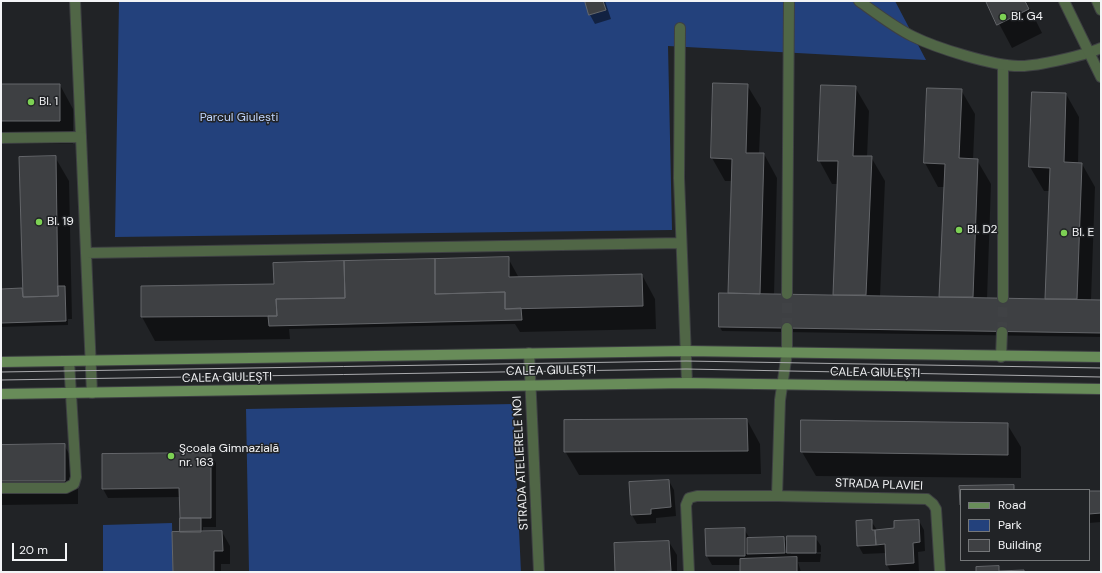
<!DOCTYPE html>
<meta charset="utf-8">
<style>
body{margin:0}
#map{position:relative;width:1102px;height:573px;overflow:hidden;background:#212326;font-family:"DM Sans",sans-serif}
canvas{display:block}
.frame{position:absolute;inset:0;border:2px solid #f3f4f6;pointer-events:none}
.legend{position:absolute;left:960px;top:489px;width:130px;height:72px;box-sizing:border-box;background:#212326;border:1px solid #757779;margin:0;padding:5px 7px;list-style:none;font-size:12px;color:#f3f4f6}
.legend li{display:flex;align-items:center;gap:8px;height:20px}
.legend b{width:20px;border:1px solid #757779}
.scale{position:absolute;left:12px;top:543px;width:55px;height:18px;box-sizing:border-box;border:2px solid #f3f4f6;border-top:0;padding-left:5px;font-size:12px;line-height:14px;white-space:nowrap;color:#f3f4f6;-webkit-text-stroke:3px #212326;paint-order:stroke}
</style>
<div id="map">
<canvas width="1102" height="573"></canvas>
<div class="frame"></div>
<ul class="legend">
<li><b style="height:5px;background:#688c59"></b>Road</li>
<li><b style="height:11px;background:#23417c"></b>Park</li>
<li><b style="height:11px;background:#3e4043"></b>Building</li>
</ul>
<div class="scale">20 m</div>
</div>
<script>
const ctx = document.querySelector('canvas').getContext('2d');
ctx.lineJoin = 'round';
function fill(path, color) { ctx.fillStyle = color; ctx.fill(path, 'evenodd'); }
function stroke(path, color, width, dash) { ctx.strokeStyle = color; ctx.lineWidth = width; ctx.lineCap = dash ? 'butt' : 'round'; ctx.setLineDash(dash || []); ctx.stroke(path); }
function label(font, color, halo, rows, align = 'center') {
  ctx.font = font + ' "DM Sans",sans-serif'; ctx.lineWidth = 3; ctx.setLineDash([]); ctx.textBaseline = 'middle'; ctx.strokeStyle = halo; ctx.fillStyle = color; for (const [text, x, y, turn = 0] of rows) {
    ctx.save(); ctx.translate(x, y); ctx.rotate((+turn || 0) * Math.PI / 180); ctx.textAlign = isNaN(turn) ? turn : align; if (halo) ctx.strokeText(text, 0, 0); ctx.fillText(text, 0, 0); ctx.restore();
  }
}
fill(new Path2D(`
 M119,1h776l31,59 -258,-14 4,184 -557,7z
 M513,404l8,168h-272l-3,-163z
 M172,523l1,49h-70v-47z`), '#23417c');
fill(new Path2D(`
 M586,1h19l6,18 -16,5 -5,-9z
 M987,1h39l16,32 -30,15z
 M1,85h59l13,24v35h-72z
 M747,85l14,23 -2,46h5l13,24 -3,117 61,1 4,-112h-7l-13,-24 36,-73 14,24 -2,46h4l14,24 -5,116 61,1 4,-111h-7l-13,-24 3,-74 33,1 14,24 -2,46h4l14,24 -4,115 60,1 3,-109h-6l-14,-24 36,-73 13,23 -1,47h4l13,23 -4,113 10,1v36l-379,-6 -2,-4 9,-33 3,-113h-7l-13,-23z
 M55,157l14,24 3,138h-4v6l-67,2v-37l21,-1 1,3z
 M508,258l11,20 123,-3 13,24 1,30 -136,3 -5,-8 -226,5 1,10 -135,2 -13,-24v-30l133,-2z
 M747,420l13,24 1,30 -182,1 -14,-24z
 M802,421l205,3 14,23v31l-205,-2 -14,-24z
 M64,445l14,24v35l-77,1v-59z
 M210,454l6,9v64h-13v6l19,-1 8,14v18h-9v8h-47l7,-39 -1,-36 -72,1 -5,-9z
 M669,481l5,9 2,26 -20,2v5l-19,1 -5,-9 -2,-32z
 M1101,492v30l-12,1v-30z
 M871,521l6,9 19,-1 23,-8 5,9 1,21 -7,1 1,20h-28l-4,-7 -1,-12 -23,1 -5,-9z
 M744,529l6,10 34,-1 4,6 27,-7 6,9v6h-30v2h30l-1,8h-22l3,10h-60v-7h-29l-5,-9 -1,-26z
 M669,542l8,13v17h-61l-1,-28z`), '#0007');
const building = new Path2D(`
 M585,1h18l3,9 -17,5z
 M986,1h39l4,8 -32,16z
 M713,83l35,1 -2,69h18l-4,141 -32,-1 4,-134 -21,-1z
 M1,84h59v37h-59z
 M821,85l35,1 -3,70h19l-6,139h-33l5,-134h-20z
 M927,88l35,1 -3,69 19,1 -5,138h-34l6,-133 -21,-1z
 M1032,92l34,1 -2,69 18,1 -5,136h-32l5,-131 -21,-1z
 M56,156l2,140 -35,1 -4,-140z
 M509,257v20l133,-3 1,32 -138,3v-17l-70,2v-35z
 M435,259v35l70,-2v17l16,-1 1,12 -253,6 -1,-10h9l-1,-17 69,-1 -1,-37z
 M344,261l1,37 -69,1 1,17 -136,1v-31l133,-2 -1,-21z
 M58,286h7l1,35 -65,2v-34l21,-1 1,9 35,-1z
 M719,293l382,7v33l-382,-6z
 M747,419l1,32 -184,1v-32z
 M801,420l207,3v32l-207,-3z
 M65,444v37h-64v-36z
 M211,453v65h-31l-1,-30 -77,1v-35z
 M669,480l2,27 -20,2v5l-20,1 -2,-33z
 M1014,485v5h-53v14l-1,1 -1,-19z
 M1089,491h12v22l-12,1z
 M180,518h21v14h-21z
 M872,520v10h3l1,15 -19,1 -1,-25z
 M919,520l1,22 -7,1 1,20 -28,2 -1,-21 -9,1 -1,-15 19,-2v-7z
 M745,528v28h-39l-1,-27z
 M222,531l1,20h-9v21h-41l-1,-40z
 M787,536h29v17h-29z
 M784,537l1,16 -38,1v-16z
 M669,541l2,30 -56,1 -1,-29z
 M797,557v15h-57v-13z
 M999,566v5l25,-1v2h-48v-5z`);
fill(building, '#3e4043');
stroke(building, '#64666a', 1);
stroke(new Path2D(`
 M787,328v-34
 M1002,332l1,-34`), '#404245', 10, [10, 5]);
const service = new Path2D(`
 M75,1l6,136`);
const pedestrian = new Path2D(`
 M787,294l2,-293
 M1003,298v-233
 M787,353v-25
 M1001,357l1,-25`);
const minor = new Path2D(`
 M859,1c17,12 35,26 53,35 24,12 84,31 109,30 17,0 65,-11 80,-18
 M680,28l-1,150 8,205
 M1,138l80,-1 11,256
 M86,253l595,-10
 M529,353l10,219
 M1,488h65l8,-4 2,-7 -7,-116
 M777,496l3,-96 7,-47
 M689,572l-3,-67 3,-7 8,-2h80l150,3 6,5 3,5 4,63`);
const tertiary = new Path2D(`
 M1064,1l37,76
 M1097,1l4,9`);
const secondary = new Path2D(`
 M1,362l685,-11 415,6
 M1,394l686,-11 414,6`);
stroke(service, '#3e4043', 12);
stroke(pedestrian, '#3e4043', 12);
stroke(minor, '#3e4043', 12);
stroke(tertiary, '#3e4043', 12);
stroke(secondary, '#3e4043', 12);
stroke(service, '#506646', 10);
stroke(pedestrian, '#506646', 10);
stroke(minor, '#506646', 10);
stroke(tertiary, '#506646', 10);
stroke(secondary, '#688c59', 10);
stroke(new Path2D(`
 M1,372l685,-11 415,7
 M1,380l685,-11 415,8`), '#aaabae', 1);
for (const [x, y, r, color] of [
 [1003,17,4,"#7dd154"],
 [31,102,4,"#7dd154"],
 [39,222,4,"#7dd154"],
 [959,230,4,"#7dd154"],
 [1064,233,4,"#7dd154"],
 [171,456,4,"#7dd154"]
]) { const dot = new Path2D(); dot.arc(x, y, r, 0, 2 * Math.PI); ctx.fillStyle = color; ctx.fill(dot); stroke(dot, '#212326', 1.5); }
label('12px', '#f3f4f6', '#212326', [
 ["Bl. G4",1011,17],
 ["Bl. 1",39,102],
 ["Bl. 19",47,222],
 ["Bl. D2",967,230],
 ["Bl. E",1072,233],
 ["Şcoala Gimnazială",179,449],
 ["nr. 163",179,463]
], 'left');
label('12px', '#bed4fd', '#212326', [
 ["Parcul Giulești",239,118]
]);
label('12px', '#f3f4f6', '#212326', [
 ["CALEA GIULEȘTI",551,371,-1],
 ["CALEA GIULEȘTI",875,373,1],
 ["CALEA GIULEȘTI",227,378,-1],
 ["STRADA ATELIERELE NOI",521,463,-93],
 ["STRADA PLAVIEI",879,485,2]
]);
</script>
